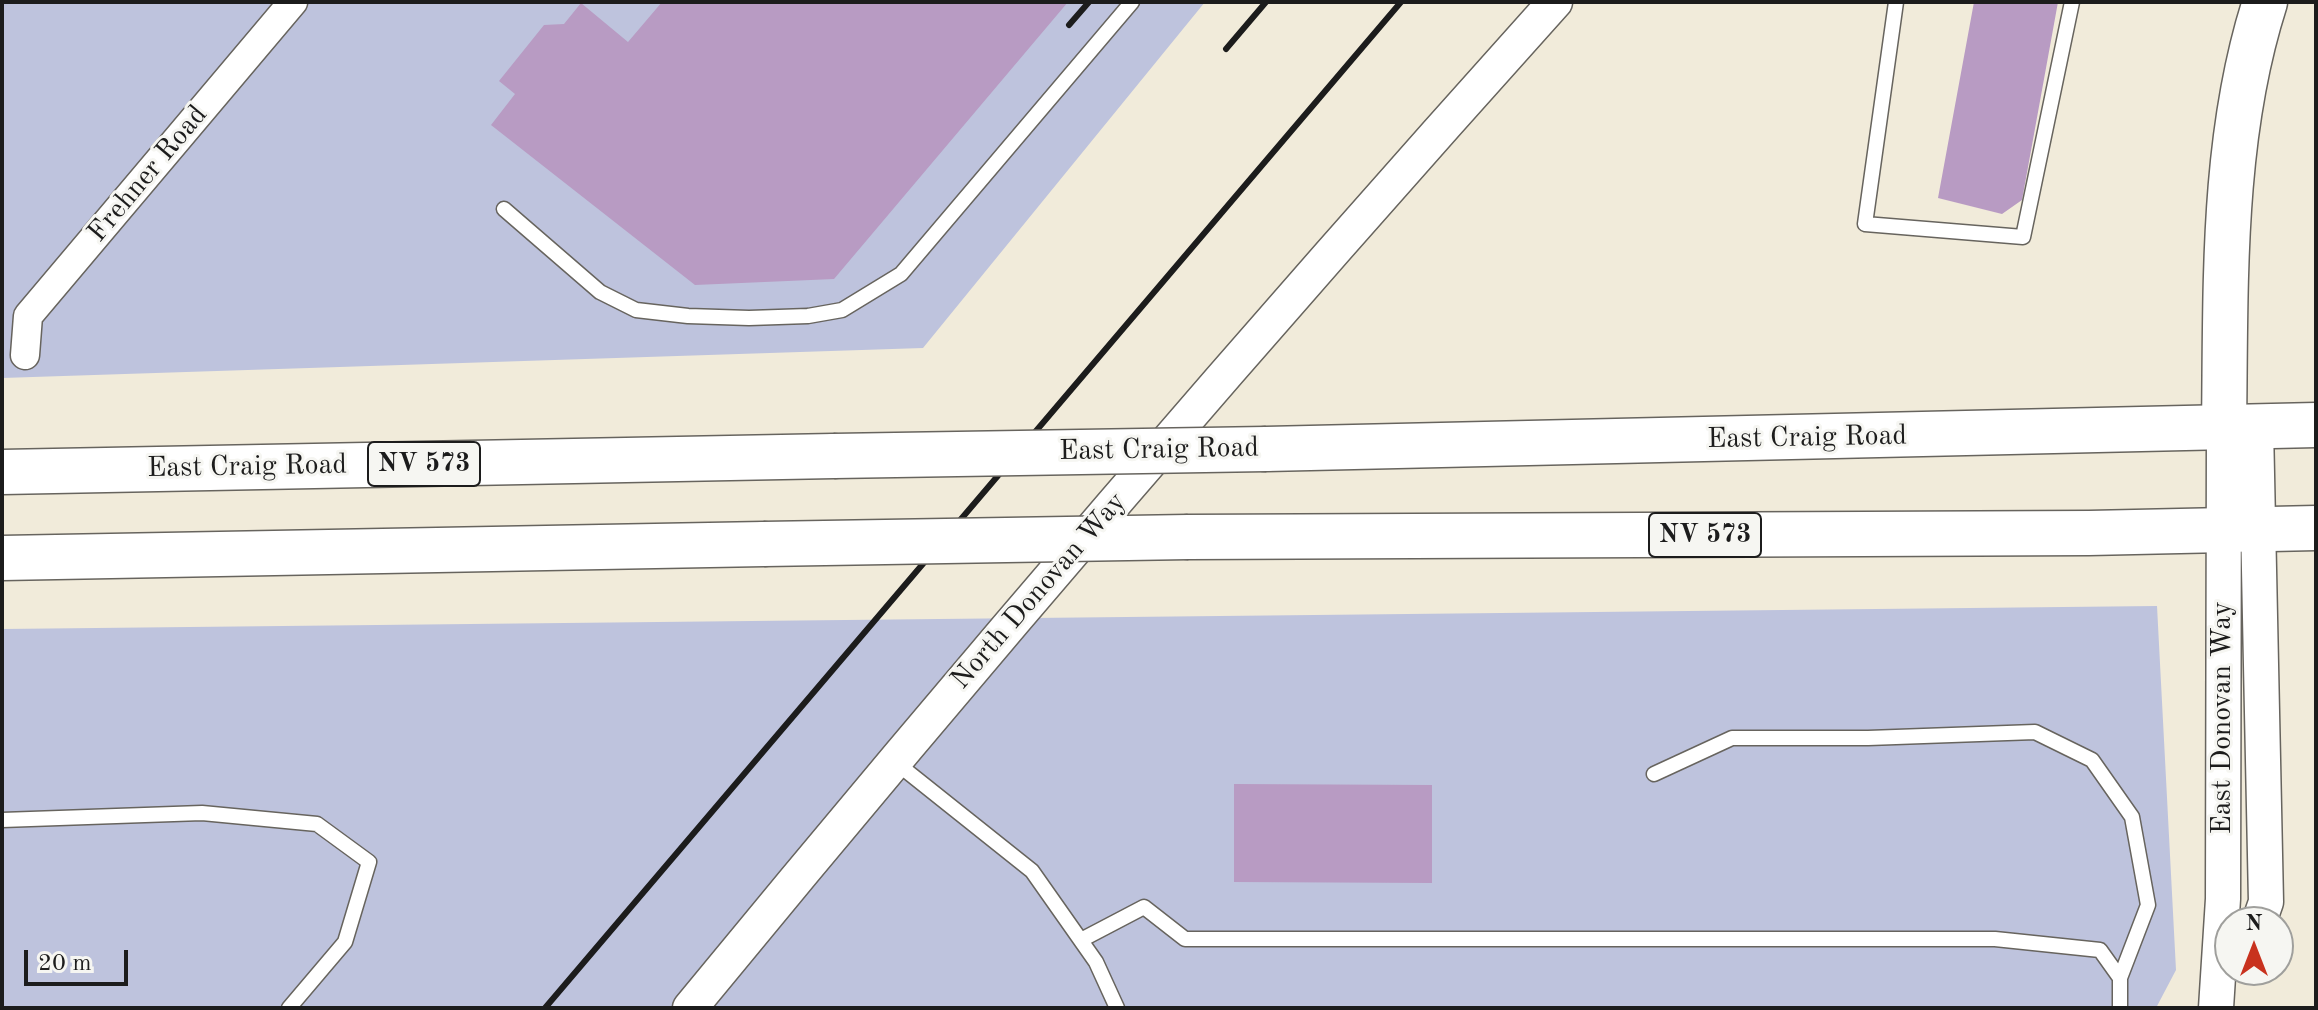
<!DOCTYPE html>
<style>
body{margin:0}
#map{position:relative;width:2318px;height:1010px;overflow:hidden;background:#f1ebda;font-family:"Old Standard TT",serif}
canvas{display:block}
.frame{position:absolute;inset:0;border:4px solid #1c1c1c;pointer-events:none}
.north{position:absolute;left:2214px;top:906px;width:80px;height:80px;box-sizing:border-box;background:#f6f6f2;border:2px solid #9f9f9c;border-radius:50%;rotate:0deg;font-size:22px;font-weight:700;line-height:32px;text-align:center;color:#1c1c1c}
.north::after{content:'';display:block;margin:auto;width:28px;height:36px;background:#c8321e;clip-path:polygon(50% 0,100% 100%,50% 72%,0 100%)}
.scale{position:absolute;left:24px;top:950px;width:104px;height:36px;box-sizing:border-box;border:4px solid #1c1c1c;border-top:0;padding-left:10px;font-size:24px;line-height:28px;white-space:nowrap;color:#1c1c1c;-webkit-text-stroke:6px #f6f6f2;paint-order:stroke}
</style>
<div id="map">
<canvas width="2318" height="1010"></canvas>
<div class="frame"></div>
<div class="north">N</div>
<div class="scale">20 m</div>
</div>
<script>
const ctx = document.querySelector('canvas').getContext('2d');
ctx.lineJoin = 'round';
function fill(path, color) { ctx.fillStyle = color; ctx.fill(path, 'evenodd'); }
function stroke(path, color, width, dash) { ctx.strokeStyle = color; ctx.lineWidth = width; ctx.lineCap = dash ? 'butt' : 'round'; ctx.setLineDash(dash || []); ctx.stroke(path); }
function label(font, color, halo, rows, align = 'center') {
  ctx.font = font + ' "Old Standard TT",serif'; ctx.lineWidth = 6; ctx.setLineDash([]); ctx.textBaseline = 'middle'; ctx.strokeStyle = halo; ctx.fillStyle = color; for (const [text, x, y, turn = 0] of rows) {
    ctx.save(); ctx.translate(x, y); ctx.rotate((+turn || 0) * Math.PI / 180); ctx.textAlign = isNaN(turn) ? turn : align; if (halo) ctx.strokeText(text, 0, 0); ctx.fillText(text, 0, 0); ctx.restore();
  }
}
fill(new Path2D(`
 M2,2h1203l-282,346 -921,30z
 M2157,606l19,364 -20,38h-2154v-379z`), '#bec3dd');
fill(new Path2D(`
 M662,2h406l-234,277 -139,6 -204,-160 24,-31 -16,-13 45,-56 20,-1 17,-21 47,39z
 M1974,2h84l-36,198 -20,14 -64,-16z
 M1234,784l198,1v98l-198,-1z`), '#b89bc3');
const service = new Path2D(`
 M1896,2l-31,222 158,13 49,-235
 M504,209l96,83 36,18 52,6 61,2 59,-2 34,-6 59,-36 231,-272
 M894,761l138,110 64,91 21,46
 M1654,774l78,-36h136l167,-6 57,28 40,57 16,88 -28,73
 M2,820l200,-7 115,11 52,38 -24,80 -56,66
 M1081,940l63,-33 41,32h810l105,11 20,28v30`);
const minor = new Path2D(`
 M25,355l3,-39 265,-314`);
const tertiary = new Path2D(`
 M2256,427l10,475 -7,20
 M690,1008c281,-342 569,-677 865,-1006
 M2216,1008l7,-109 1,-470`);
const primary = new Path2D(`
 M1266,449l1050,-24
 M2,472l832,-16
 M1188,537l901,-4 227,-5
 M2,558l762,-14`);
const motorway = new Path2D(`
 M2224,429c2,-143 -3,-290 41,-427`);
stroke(service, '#67645e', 17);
stroke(minor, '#67645e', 31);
stroke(tertiary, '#67645e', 37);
stroke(primary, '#67645e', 47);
stroke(motorway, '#67645e', 47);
stroke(service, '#fff', 14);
stroke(minor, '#fff', 28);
stroke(tertiary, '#fff', 34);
stroke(primary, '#fff', 44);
stroke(motorway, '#fff', 44);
stroke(new Path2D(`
 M1069,25l20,-23
 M1226,49l40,-47
 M545,1008l856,-1006`), '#1c1c1c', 6);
const primaryBridge = new Path2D(`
 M834,456l432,-7
 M764,544l424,-7`);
stroke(primaryBridge, '#67645e', 47, []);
stroke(primaryBridge, '#fff', 44);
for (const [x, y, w] of [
 [424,464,112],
 [1705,535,112]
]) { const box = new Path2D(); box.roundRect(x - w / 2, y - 22, w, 44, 6); ctx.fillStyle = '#f6f6f2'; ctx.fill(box); stroke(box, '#1c1c1c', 2); }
label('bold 26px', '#1c1c1c', null, [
 ["NV 573",424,464],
 ["NV 573",1705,535]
]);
label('28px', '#1c1c1c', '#f6f6f2', [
 ["Frehner Road",148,174,-50],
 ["East Craig Road",1807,438,-1],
 ["East Craig Road",1159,450,-1],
 ["East Craig Road",247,467,-1],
 ["North Donovan Way",1039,591,-49],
 ["East Donovan Way",2223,718,-90]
]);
</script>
